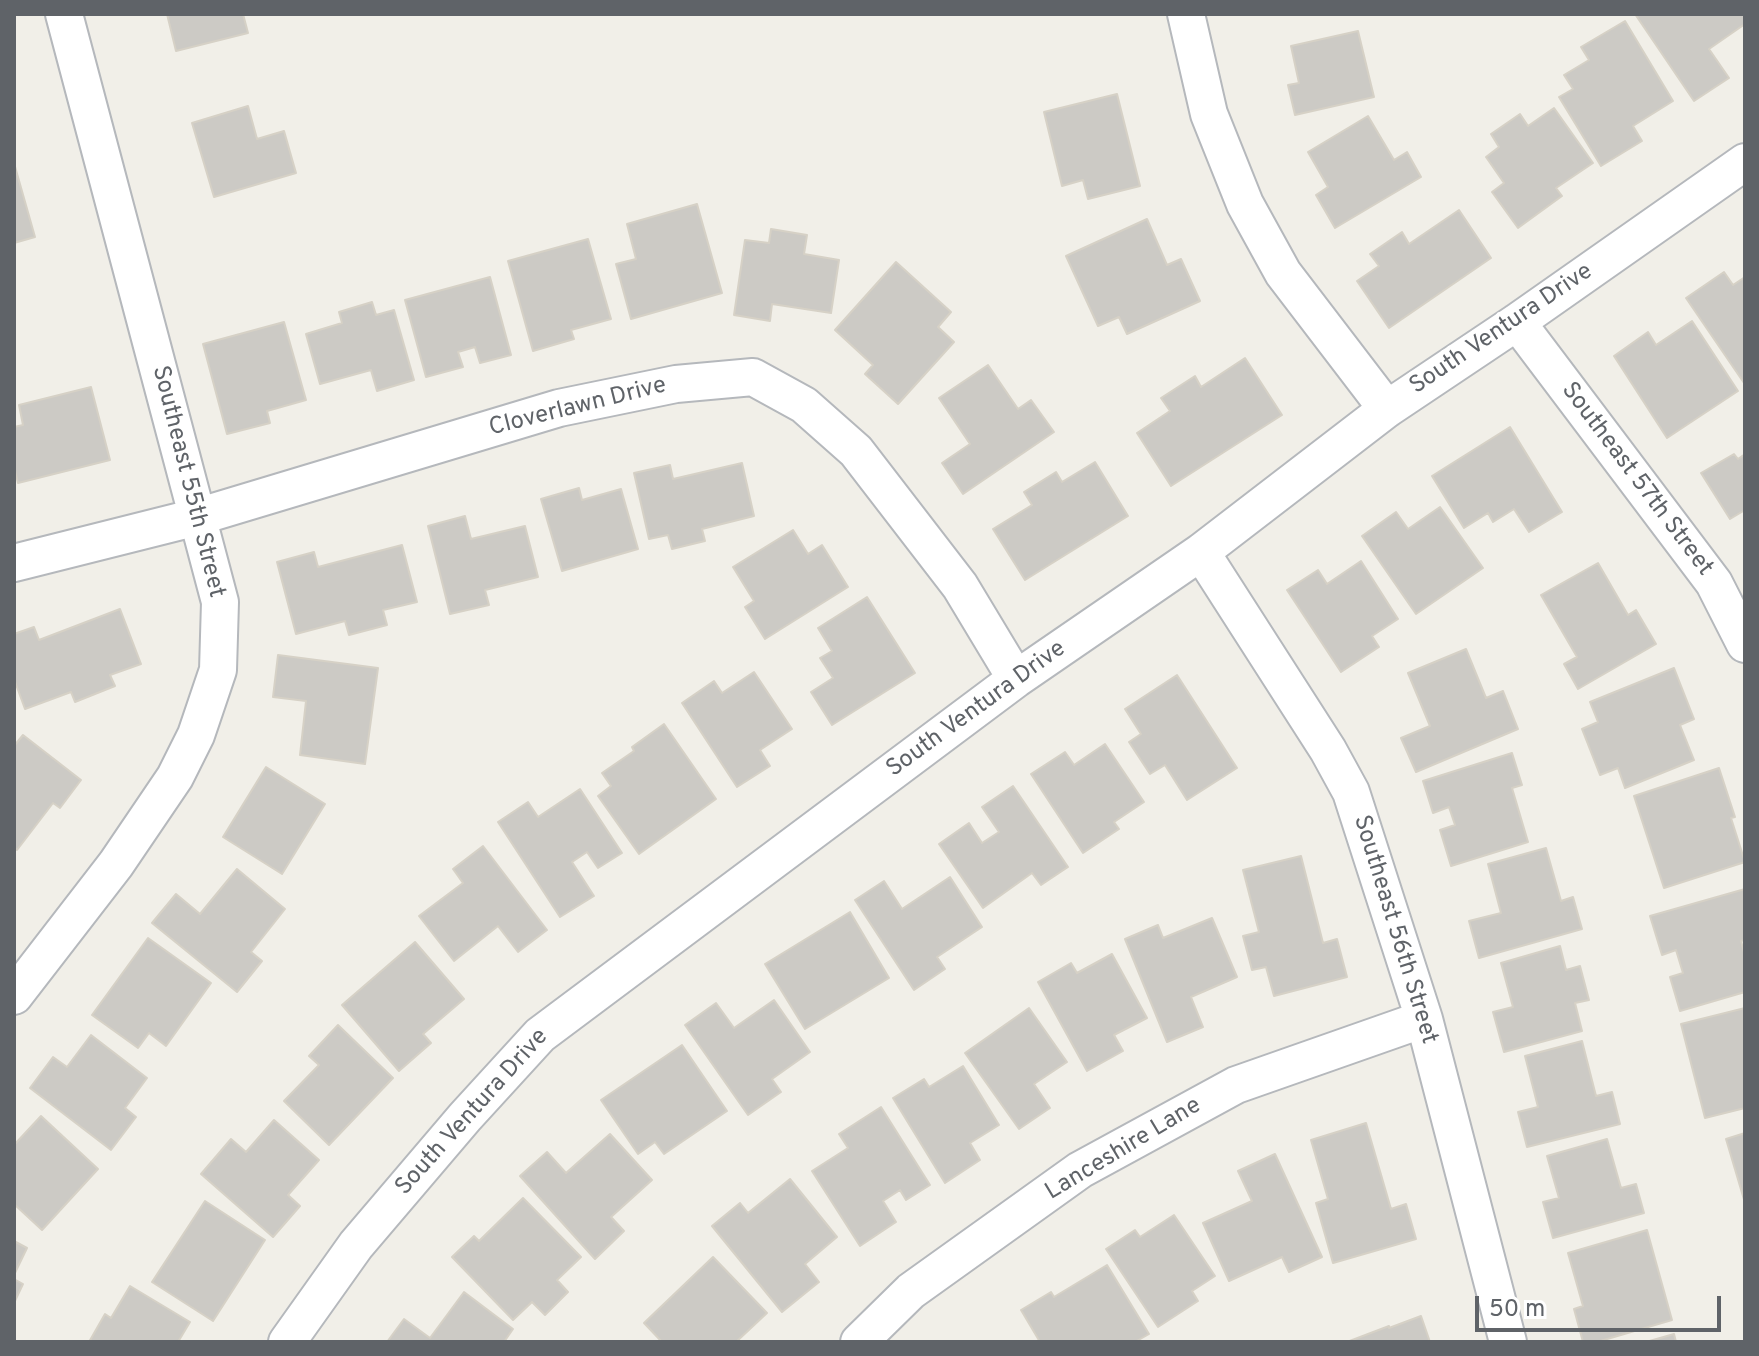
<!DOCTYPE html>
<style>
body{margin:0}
#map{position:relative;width:1759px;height:1356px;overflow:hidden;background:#f1efe8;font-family:Overpass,sans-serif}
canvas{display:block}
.frame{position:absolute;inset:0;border:16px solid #5f6368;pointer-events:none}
.scale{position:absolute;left:1475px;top:1296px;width:246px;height:36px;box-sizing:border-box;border:4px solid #5f6368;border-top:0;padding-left:10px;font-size:24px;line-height:28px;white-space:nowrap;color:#5f6368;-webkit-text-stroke:6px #fff;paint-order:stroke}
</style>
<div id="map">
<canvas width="1759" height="1356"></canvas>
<div class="frame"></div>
<div class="scale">50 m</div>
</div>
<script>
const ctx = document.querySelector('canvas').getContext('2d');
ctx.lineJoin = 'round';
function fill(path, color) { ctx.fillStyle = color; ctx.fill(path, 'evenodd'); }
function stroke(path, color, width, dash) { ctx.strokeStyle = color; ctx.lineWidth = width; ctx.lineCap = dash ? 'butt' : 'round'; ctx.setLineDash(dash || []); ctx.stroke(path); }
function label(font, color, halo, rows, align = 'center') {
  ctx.font = font + ' Overpass,sans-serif'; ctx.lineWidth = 8; ctx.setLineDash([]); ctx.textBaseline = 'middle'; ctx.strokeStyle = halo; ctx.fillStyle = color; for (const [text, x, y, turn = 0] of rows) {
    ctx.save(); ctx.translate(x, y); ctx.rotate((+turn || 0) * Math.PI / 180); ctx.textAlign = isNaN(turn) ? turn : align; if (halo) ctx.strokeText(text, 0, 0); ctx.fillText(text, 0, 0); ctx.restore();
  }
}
const building = new Path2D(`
 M167,14h76l5,19 -72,18z
 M1635,14h109l1,10 -36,25 20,29 -35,23z
 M1625,21l48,80 -40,25 9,15 -41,25 -42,-69 14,-8 -9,-14 25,-15 -8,-13z
 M1358,31l16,66 -79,18 -7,-30 11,-2 -8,-37z
 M1117,94l23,92 -52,13 -5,-19 -21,6 -18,-74z
 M248,106l9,33 27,-8 12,42 -82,24 -22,-74z
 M1554,108l39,55 -37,25 6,8 -44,32 -26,-36 12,-9 -18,-26 13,-10 -8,-13 29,-20 8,12z
 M1368,116l26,44 13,-8 14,25 -86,51 -19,-33 12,-8 -20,-35z
 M14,163l21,74 -21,6z
 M697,204l25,89 -91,26 -15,-55 20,-5 -9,-35z
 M1459,210l32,48 -102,70 -32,-47 22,-15 -9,-12 32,-22 7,12z
 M1147,219l20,46 14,-6 19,42 -73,33 -8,-17 -21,9 -32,-70z
 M771,229l36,6 -3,19 35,6 -8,53 -59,-9 -2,17 -36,-6 11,-75 24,3z
 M588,239l23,80 -40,11 3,9 -41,12 -25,-90z
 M896,262l55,50 -13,15 16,15 -56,62 -33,-30 8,-9 -38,-35z
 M1724,272l9,13 12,-8 -1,106 -58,-85z
 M490,277l21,78 -31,8 -5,-16 -17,5 5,15 -37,10 -21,-77z
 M372,302l4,13 18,-5 20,70 -37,11 -6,-21 -51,14 -14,-50 36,-11 -3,-11z
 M1692,321l46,70 -71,47 -53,-82 34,-24 8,13z
 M284,322l22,78 -39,11 3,12 -43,11 -24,-90z
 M1245,358l37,57 -111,71 -34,-53 33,-22 -9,-13 34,-22 6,11z
 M988,365l30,44 13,-9 23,32 -91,62 -21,-31 28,-19 -31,-46z
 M91,387l19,73 -92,23 -4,-16v-40l9,-2 -4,-20z
 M1510,427l52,85 -33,20 -15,-23 -21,13 -5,-9 -24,15 -32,-52z
 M1734,454l4,5 7,-5v56l-15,9 -29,-46z
 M1095,462l33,54 -103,64 -32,-51 39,-24 -8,-13 32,-20 6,10z
 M742,463l12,53 -52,13 3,12 -33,8 -4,-14 -19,4 -15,-66 36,-8 3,14z
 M579,488l3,12 39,-11 17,60 -76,22 -21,-72z
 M1440,507l43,61 -67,46 -54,-78 34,-24 12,17z
 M465,516l6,23 54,-13 13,51 -53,13 4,15 -39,9 -22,-88z
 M793,530l15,24 14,-9 26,42 -83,52 -20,-32 9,-6 -21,-34z
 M402,545l15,57 -34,8 4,15 -38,10 -4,-14 -49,13 -19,-72 37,-10 4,15z
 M1361,561l37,58 -26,17 7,11 -38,25 -54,-82 31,-20 9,14z
 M1598,563l30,52 8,-5 20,34 -78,45 -14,-25 13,-7 -36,-62z
 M867,597l48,76 -83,52 -21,-33 22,-14 -13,-20 12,-7 -14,-23z
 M120,609l21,55 -31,11 5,11 -40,16 -4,-10 -46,17 -11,-30v-45l20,-7 5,13z
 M1466,649l20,49 17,-7 15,38 -102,43 -15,-34 29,-12 -22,-53z
 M278,655l100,13 -13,96 -65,-9 6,-54 -33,-4z
 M1674,668l20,51 -14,6 14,35 -69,28 -7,-20 -18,7 -18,-46 16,-7 -8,-20z
 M754,672l38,57 -32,21 10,16 -33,21 -55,-84 32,-22 8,12z
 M1177,675l60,93 -50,32 -22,-35 -15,9 -21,-32 12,-8 -16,-25z
 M664,724l52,75 -77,55 -41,-58 13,-10 -9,-13 32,-22 -2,-4z
 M23,735l58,45 -21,28 -7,-5 -36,47 -3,-3v-101z
 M1105,744l39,58 -30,20 5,7 -36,24 -52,-79 34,-22 9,13z
 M1512,753l10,32 -10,3 16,54 -77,24 -11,-36 15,-5 -6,-18 -16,6 -10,-32z
 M266,767l59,37 -43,70 -59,-37z
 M1719,768l16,49 -4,1 14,44 -81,26 -30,-92z
 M1013,786l55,81 -27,18 -9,-12 -49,35 -44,-64 30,-21 13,20 17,-11 -17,-25z
 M580,789l42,64 -24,15 -11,-16 -15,10 22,34 -34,21 -62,-95 30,-20 10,15z
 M483,846l64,84 -29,22 -20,-26 -44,35 -35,-45 44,-33 -10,-14z
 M1546,848l15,53 12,-4 9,32 -103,29 -10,-37 32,-8 -13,-49z
 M1301,856l22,87 14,-4 10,38 -73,19 -8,-29 -14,3 -9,-34 16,-4 -16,-62z
 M237,869l48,40 -34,43 11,9 -25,31 -85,-69 24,-29 24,20z
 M950,877l32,50 -45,30 8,12 -31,21 -59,-90 29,-19 18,28z
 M1745,889v51l-4,1 4,15v36l-65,19 -10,-34 13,-4 -7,-23 -14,5 -12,-39z
 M850,912l39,66 -84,51 -40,-65z
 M1212,918l25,59 -46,20 12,30 -36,15 -42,-103 33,-14 5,13z
 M148,938l63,45 -45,63 -17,-13 -11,15 -46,-33z
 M415,942l49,57 -41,35 8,9 -32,28 -57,-66z
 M1560,946l6,24 14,-4 9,34 -14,3 7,28 -78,21 -11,-40 20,-5 -12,-44z
 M1112,954l35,64 -33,17 9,16 -36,20 -49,-89 33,-19 6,10z
 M774,1000l36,52 -38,27 9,13 -33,23 -63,-90 31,-22 18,25z
 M1029,1008l38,54 -33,22 16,24 -31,21 -54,-76z
 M1745,1008v100l-40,10 -24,-94z
 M338,1025l55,53 -64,67 -45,-44 35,-36 -10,-9z
 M91,1035l56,43 -22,30 11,9 -25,33 -81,-62 23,-31 14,10z
 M1582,1041l14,55 16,-4 8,32 -93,23 -9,-35 20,-5 -13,-51z
 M682,1045l45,66 -63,43 -9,-12 -17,12 -37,-54z
 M963,1066l36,59 -29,18 10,17 -35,23 -52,-85 31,-19 5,8z
 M881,1107l49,78 -24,15 -6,-10 -17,11 13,21 -36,24 -48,-75 36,-23 -9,-14z
 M41,1116l57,53 -56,61 -28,-26v-59z
 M274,1120l45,40 -31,35 12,11 -27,31 -72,-63 30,-35 15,13z
 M1366,1123l25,86 15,-5 10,35 -83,24 -17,-60 12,-4 -17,-59z
 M1745,1133v70l-19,-64z
 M610,1134l42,46 -41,37 13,14 -29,28 -75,-83 27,-24 19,21z
 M1607,1139l14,49 15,-4 8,29 -91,25 -10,-36 16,-4 -12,-42z
 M1275,1154l47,103 -33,15 -7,-15 -53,24 -26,-58 49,-22 -14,-30z
 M790,1179l47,58 -32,27 14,18 -37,30 -70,-86 28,-23 8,10z
 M523,1198l58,59 -24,23 11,12 -23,23 -13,-13 -19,18 -61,-63 22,-21 5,5z
 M205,1201l60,39 -52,81 -61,-39z
 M1174,1215l41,61 -23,15 6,10 -40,26 -52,-78 29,-19 5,7z
 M1647,1230l25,90 -75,22h-14l-9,-33 9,-3 -15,-53z
 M14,1241l13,7 -13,27z
 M713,1257l54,56 -31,29h-74l-18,-19z
 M1107,1265l42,69 -14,8h-95l-19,-32 30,-18 3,5z
 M14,1279l9,5 -9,19z
 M130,1286l60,36 -12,20h-89l16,-28 6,4z
 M464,1292l49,37 -9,13h-117l17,-23 26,19z
 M1421,1316l9,26h-83l42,-16v2z
 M1674,1334l2,8h-30z`);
fill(building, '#cccac5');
stroke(building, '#d6d1c6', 2);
const minor = new Path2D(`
 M1186,14l23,100 36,90 38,69 104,136
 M1517,322l197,261 31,61
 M1201,552l127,198 23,42 73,227 84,323
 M14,563l183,-46 362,-109 117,-24 77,-7 51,28 52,46 104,135 56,93
 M14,996l102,-132 59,-87 21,-42 22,-65 2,-68 -156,-588
 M287,1342l69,-97 109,-128 75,-82 476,-356 185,-127 186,-143 130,-87 228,-160
 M859,1342l52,-51 169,-121 156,-85 188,-66`);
stroke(minor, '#b5b8bc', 40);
stroke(minor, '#fff', 36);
label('24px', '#5f6368', '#fff', [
 ["South Ventura Drive",1502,330,-34],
 ["Cloverlawn Drive",578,408,-14],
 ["Southeast 57th Street",1636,480,53],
 ["Southeast 55th Street",187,482,76],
 ["South Ventura Drive",977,710,-36],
 ["Southeast 56th Street",1394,930,73],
 ["South Ventura Drive",473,1113,-48],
 ["Lanceshire Lane",1124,1150,-31]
]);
</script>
